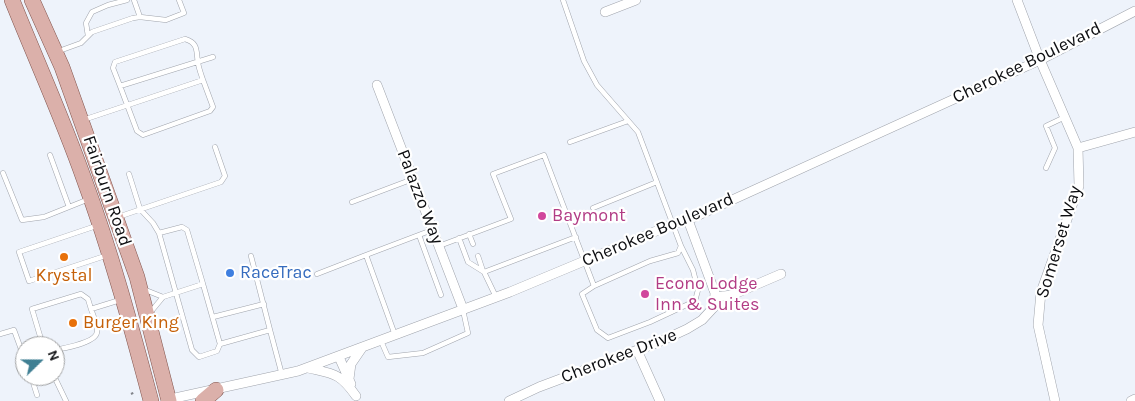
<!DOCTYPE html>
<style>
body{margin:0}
#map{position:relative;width:1135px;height:401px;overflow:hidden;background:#eef3fb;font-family:Karla,sans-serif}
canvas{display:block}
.north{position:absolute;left:15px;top:336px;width:50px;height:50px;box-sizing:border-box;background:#fff;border:1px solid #9e9fa0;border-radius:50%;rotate:68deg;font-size:14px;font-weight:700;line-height:20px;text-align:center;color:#0d0e11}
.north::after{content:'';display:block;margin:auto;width:18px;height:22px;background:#3f7f93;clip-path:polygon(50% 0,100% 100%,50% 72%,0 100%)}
</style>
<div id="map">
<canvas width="1135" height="401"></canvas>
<div class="north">N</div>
</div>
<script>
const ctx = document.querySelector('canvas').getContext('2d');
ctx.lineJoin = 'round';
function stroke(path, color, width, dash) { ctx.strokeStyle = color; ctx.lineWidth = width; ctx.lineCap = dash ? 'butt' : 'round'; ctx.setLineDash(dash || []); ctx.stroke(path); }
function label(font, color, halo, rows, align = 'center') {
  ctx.font = font + ' Karla,sans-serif'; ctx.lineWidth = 4.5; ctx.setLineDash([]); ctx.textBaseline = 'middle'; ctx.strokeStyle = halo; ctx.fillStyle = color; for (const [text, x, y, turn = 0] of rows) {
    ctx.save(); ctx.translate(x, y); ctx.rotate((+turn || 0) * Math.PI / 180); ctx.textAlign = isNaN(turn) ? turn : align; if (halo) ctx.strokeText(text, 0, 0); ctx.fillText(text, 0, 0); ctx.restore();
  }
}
const service = new Path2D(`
 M134,0l6,17
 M88,36l-2,-13 6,-11 16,-7 19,-5
 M59,51l22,-8 11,-11 41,-14 7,-1 26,3 18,-7 -5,-13
 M120,86l-7,-18 2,-6 70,-23c14,4 11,13 13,24 1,6 3,11 5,17
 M83,120l120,-40 10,27 -3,4 -67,24 -6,-4 -17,-45 93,-29
 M570,142l58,-21
 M50,155l19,52
 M1046,168l9,-20 -9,-22 19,-9
 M3,173l19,47 22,-3 45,-18
 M129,174l11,35 13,14 6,10 33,117 7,7 18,-6 3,-7
 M352,202l61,-23
 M593,208l64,-26
 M118,217l103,-35 4,-6 -10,-29
 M96,226l-77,26 10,29 79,-26
 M159,233l23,-6 5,3 16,54
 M469,234l4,10
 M419,235l22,60
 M459,238l9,24 16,10
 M439,246l72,-27 -18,-45 51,-19 50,131 56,-25 28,-8 3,-7 -43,-114 -41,-47 -13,-24 -21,-61
 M251,256l19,74
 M478,256l5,15
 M317,274l49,-19
 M594,286l-12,8 15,36 11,8 42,-16 45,-21 3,-11 -5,-20 -12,-24
 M143,289l20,8 -14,17
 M163,297l40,-13 17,60 50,-14 12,45
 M496,297l-12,-25 92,-35
 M213,317l51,-13
 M0,334l14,-4 11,30
 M395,335l-29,-80 66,-25
 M381,341l7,16 35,-4 45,-20 -5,-23
 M43,346l-11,-37 49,-15 7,5 3,10 29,-9
 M55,350c9,-2 41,-7 42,-18 1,-7 -4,-17 -6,-23
 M31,376l6,19
 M54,376l12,25`);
const minor = new Path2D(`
 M1017,0l23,60 38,88 1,38 -38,106 -3,33 17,76
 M605,12l31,-12
 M377,85l86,224
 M1078,148l57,-16
 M715,297l17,-2 49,-21
 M637,350l23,51
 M339,357l12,27
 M308,368c26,6 32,5 48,28
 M349,379l2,-15 11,-16
 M166,400l132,-29 212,-79 163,-68 15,-4 352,-160 95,-49
 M509,401l30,-14 120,-45 28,-13 15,-9 12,-13 1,-14 -27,-73
 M1131,401l4,-2`);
const primary = new Path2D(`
 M12,0c24,60 51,119 72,179 27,73 47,147 67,222
 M32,0l30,67 75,210 32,124
 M203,401l13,-11`);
stroke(service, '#a0a4ac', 5.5);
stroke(minor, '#a0a4ac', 10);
stroke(primary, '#83564f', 16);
stroke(new Path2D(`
 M131,394l4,-2`), '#81848a', 2, [2.5, 2.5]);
stroke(service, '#fff', 4.5);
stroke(minor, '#fff', 9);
stroke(primary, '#dbb0aa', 15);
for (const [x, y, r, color] of [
 [542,216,5,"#d1479c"],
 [64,257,5,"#e8710a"],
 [230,273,5,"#3f7fe0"],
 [645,294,5,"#d1479c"],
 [73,323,5,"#e8710a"]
]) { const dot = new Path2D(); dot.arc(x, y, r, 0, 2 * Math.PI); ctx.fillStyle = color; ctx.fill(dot); stroke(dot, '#fff', 2); }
label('18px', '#0d0e11', '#fff', [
 ["Cherokee Boulevard",1027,63,-26],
 ["Fairburn Road",107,191,71],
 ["Palazzo Way",420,197,69],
 ["Cherokee Boulevard",658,230,-23],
 ["Somerset Way",1059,242,-73],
 ["Cherokee Drive",619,356,-21]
]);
label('18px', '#b23c85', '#fff', [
 ["Baymont",552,216],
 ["Econo Lodge",655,284],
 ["Inn & Suites",655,305]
], 'left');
label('18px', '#366cbe', '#fff', [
 ["RaceTrac",240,273]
], 'left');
label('18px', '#c56008', '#fff', [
 ["Krystal",64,276],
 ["Burger King",83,323,"left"]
]);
</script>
